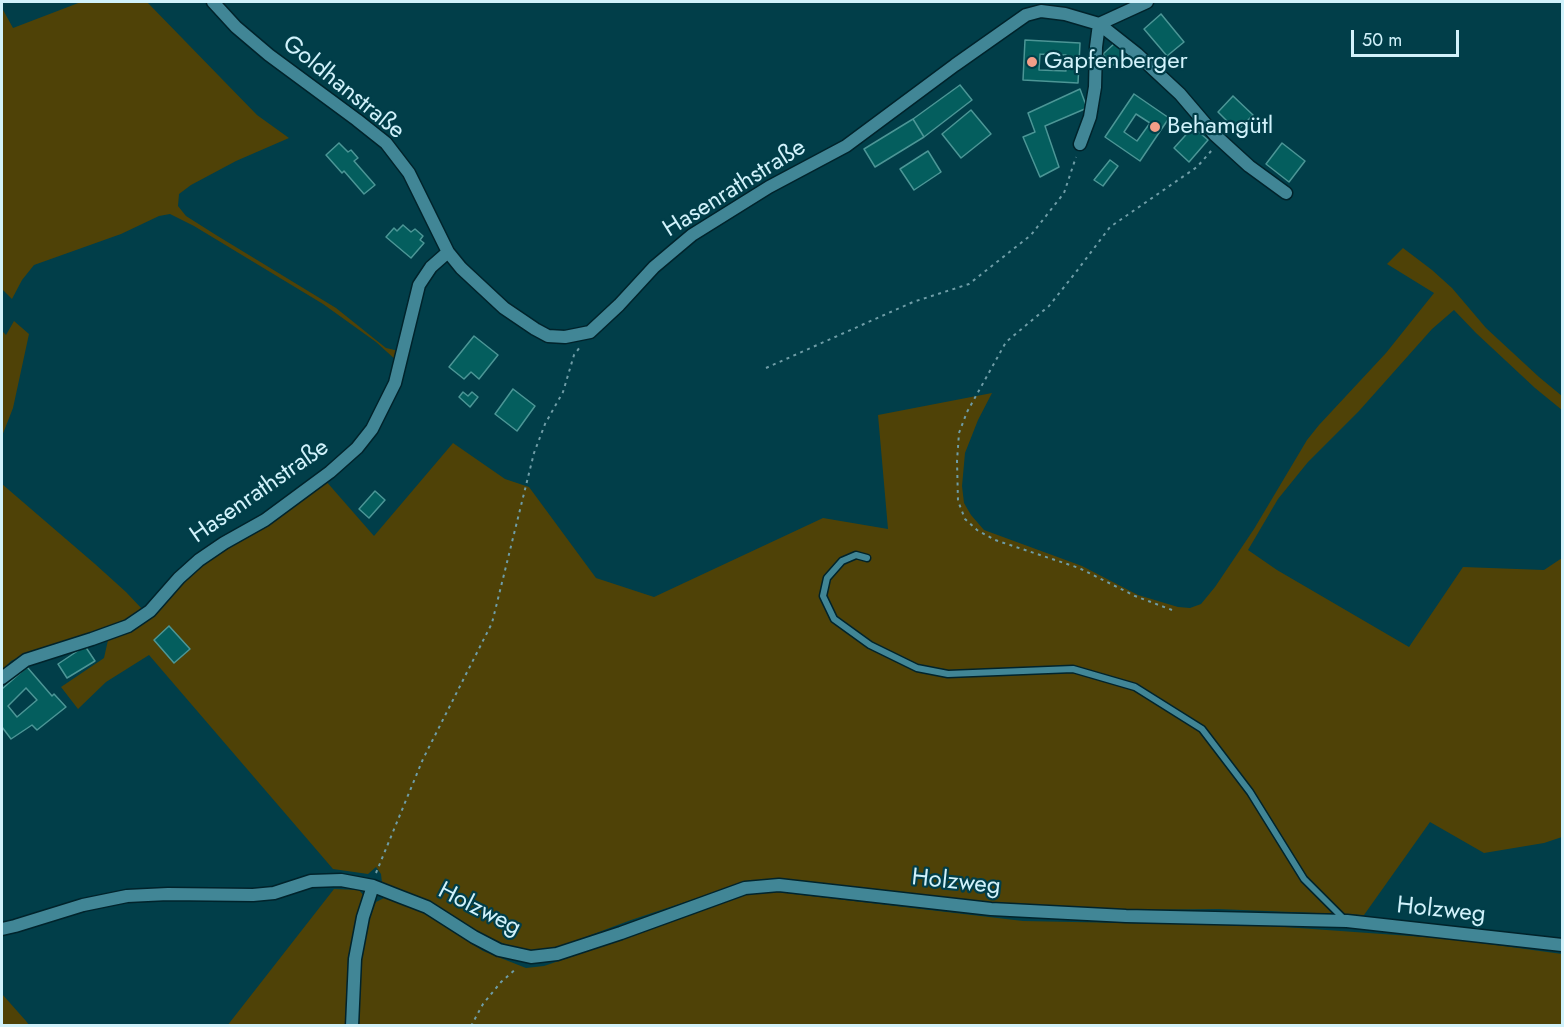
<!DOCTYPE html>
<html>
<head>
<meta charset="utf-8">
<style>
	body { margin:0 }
	#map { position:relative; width:1564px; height:1027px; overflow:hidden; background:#013e49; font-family:Jost,sans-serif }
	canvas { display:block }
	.frame { position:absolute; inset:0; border:3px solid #d1f2fb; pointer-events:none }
	.scale { position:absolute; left:1351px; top:30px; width:108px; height:27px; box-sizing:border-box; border:3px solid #d1f2fb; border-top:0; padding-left:8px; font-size:18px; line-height:21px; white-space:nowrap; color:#d1f2fb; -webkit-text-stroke:4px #013e49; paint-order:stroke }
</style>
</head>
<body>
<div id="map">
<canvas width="1564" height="1027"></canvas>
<div class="frame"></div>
<div class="scale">50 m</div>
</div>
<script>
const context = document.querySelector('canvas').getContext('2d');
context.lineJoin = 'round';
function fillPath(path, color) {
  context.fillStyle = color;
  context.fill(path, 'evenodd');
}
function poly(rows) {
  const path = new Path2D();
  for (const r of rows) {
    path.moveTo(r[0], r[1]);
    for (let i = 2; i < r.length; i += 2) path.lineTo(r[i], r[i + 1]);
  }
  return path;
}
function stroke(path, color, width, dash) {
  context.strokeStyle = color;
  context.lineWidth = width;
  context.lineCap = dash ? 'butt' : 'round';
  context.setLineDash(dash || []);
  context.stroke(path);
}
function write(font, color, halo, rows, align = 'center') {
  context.font = font + ' Jost,sans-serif';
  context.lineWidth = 4.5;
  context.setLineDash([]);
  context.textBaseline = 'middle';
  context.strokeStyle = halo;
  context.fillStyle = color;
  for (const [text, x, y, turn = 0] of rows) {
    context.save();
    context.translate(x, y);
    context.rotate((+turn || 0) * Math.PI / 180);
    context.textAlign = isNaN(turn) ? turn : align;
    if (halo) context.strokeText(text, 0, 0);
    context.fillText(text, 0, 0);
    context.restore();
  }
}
const green = poly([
	[81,2,147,2,257,115,289,138,236,161,191,185,179,194,178,206,186,216,216,235,336,308,386,348,399,351,397,361,376,342,323,304,194,226,170,214,159,216,121,234,34,265,22,280,12,299,2,289,2,8,13,28],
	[1403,248,1432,270,1452,288,1486,328,1539,377,1562,396,1562,410,1535,388,1476,333,1454,310,1432,329,1359,411,1308,462,1278,499,1248,550,1277,570,1409,647,1463,567,1544,570,1562,558,1562,837,1544,843,1484,853,1430,822,1364,915,1218,909,1127,910,990,903,776,881,752,880,736,885,631,920,564,945,532,952,511,947,462,925,382,883,381,874,376,867,368,874,333,869,149,655,106,682,78,709,61,687,104,658,108,640,100,633,23,655,11,661,2,670,2,484,95,564,126,592,143,610,177,571,208,547,254,519,263,525,325,480,374,536,453,443,505,479,529,487,596,578,654,597,823,518,888,529,878,415,992,393,978,420,965,453,962,486,964,503,971,515,984,530,1082,566,1138,595,1178,607,1190,608,1201,604,1215,587,1254,529,1307,440,1319,425,1386,353,1434,293,1387,264],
	[14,321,29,334,13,408,2,436,2,331,6,335],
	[334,889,359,890,364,896,348,957,345,1025,227,1026],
	[748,892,777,892,1023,921,1271,926,1452,939,1562,954,1562,1025,357,1026,361,952,368,924,376,902,386,897,422,912,483,951,526,968,544,966,609,944],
	[2,994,26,1021,29,1025,2,1025]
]);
const building = poly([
	[1161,14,1184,42,1167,56,1144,29,1161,14],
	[1025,40,1080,43,1078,83,1023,80,1025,40],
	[1040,54,1066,55,1066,71,1039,70,1040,54],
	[1115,43,1125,55,1112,66,1103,54,1115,43],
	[960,85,972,100,924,137,913,119,960,85],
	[1080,89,1087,108,1045,126,1059,167,1040,177,1023,137,1035,132,1028,113,1080,89],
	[1134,94,1169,118,1140,161,1105,137,1134,94],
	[1136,114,1150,123,1137,141,1124,132,1136,114],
	[1233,96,1253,115,1237,131,1218,112,1233,96],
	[971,110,991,134,961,158,942,134,971,110],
	[913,119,924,137,875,167,864,149,913,119],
	[1193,127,1208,140,1189,162,1174,148,1193,127],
	[339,143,348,152,351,150,358,158,354,161,375,185,364,194,344,171,342,173,326,155,339,143],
	[1282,143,1305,161,1289,182,1266,164,1282,143],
	[928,151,941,172,914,190,900,169,928,151],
	[1110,160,1118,166,1103,186,1094,180,1110,160],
	[403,225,411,232,415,229,423,236,420,240,424,243,411,258,386,237,394,228,397,231,403,225],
	[474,336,498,355,479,379,471,372,464,379,449,367,474,336],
	[513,389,535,406,517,431,495,414,513,389],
	[463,392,468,396,472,392,478,397,470,407,459,397,463,392],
	[375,491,385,500,369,518,359,509,375,491],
	[169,626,190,649,174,663,154,640,169,626],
	[85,646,95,661,67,678,58,664,85,646],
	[27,667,52,696,54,694,66,707,37,730,32,725,11,739,2,727,2,689,27,667],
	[26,688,37,700,17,717,8,706,26,688]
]);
const path = poly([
	[766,368,913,302,969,284,1031,235,1064,193,1076,157],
	[1172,610,1135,596,1079,568,995,540,977,530,965,519,958,501,957,461,959,433,967,412,1006,342,1049,306,1076,272,1110,227,1197,167,1212,150],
	[376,873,423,759,492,623,534,453,545,424,563,392,574,355,580,347],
	[471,1026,483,1004,501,982,517,968]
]);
const service = poly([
	[867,558,856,555,842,561,827,578,823,596,834,619,870,645,917,668,948,674,1073,669,1135,687,1202,729,1250,792,1304,879,1344,919]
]);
const minor = poly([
	[213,2,236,27,269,55,357,120,386,143,409,173,448,252,461,268,504,308,535,329,548,336,565,337,590,332,619,305,654,267,692,235,769,187,846,146,955,65,1026,15,1041,11,1065,14,1099,24,1147,2],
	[1099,24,1137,54,1180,94,1215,135,1249,166,1286,193],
	[1080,144,1090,117,1095,87,1096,47,1099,24],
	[2,678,26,660,92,639,128,626,150,611,179,578,199,560,224,543,265,520,330,472,357,448,372,429,395,383,419,285,431,267,448,252],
	[2,929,15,926,83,905,127,896,168,894,253,895,274,893,311,881,341,880,373,886,401,897,427,907,474,937,499,950,531,957,557,954,621,933,745,888,779,885,991,909,1126,916,1347,921,1562,945],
	[352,1026,355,959,363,917,373,886]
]);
const markers = [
	[1032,62,6,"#f49e88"],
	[1155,127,6,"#f49e88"]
];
const poiNames = [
	["Gapfenberger",1044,62],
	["Behamgütl",1167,127]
];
const streetNames = [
	["Goldhanstraße",343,88,39],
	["Hasenrathstraße",735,189,-32],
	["Hasenrathstraße",260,492,-35],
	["Holzweg",956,883,6],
	["Holzweg",479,910,27],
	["Holzweg",1441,911,6]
];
fillPath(green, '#4f4207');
fillPath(building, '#045e5e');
stroke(building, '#4c9696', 1.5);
stroke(service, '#00232b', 9);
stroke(minor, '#00232b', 15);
stroke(path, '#6f9da7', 2, [3, 4.5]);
stroke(service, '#418696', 6);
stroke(minor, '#418696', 12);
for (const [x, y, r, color] of markers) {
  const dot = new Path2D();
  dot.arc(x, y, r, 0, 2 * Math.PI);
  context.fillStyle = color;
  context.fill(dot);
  stroke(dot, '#013e49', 2);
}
write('24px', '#d1f2fb', '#013e49', poiNames, 'left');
write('24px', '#d1f2fb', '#013e49', streetNames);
</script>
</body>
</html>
